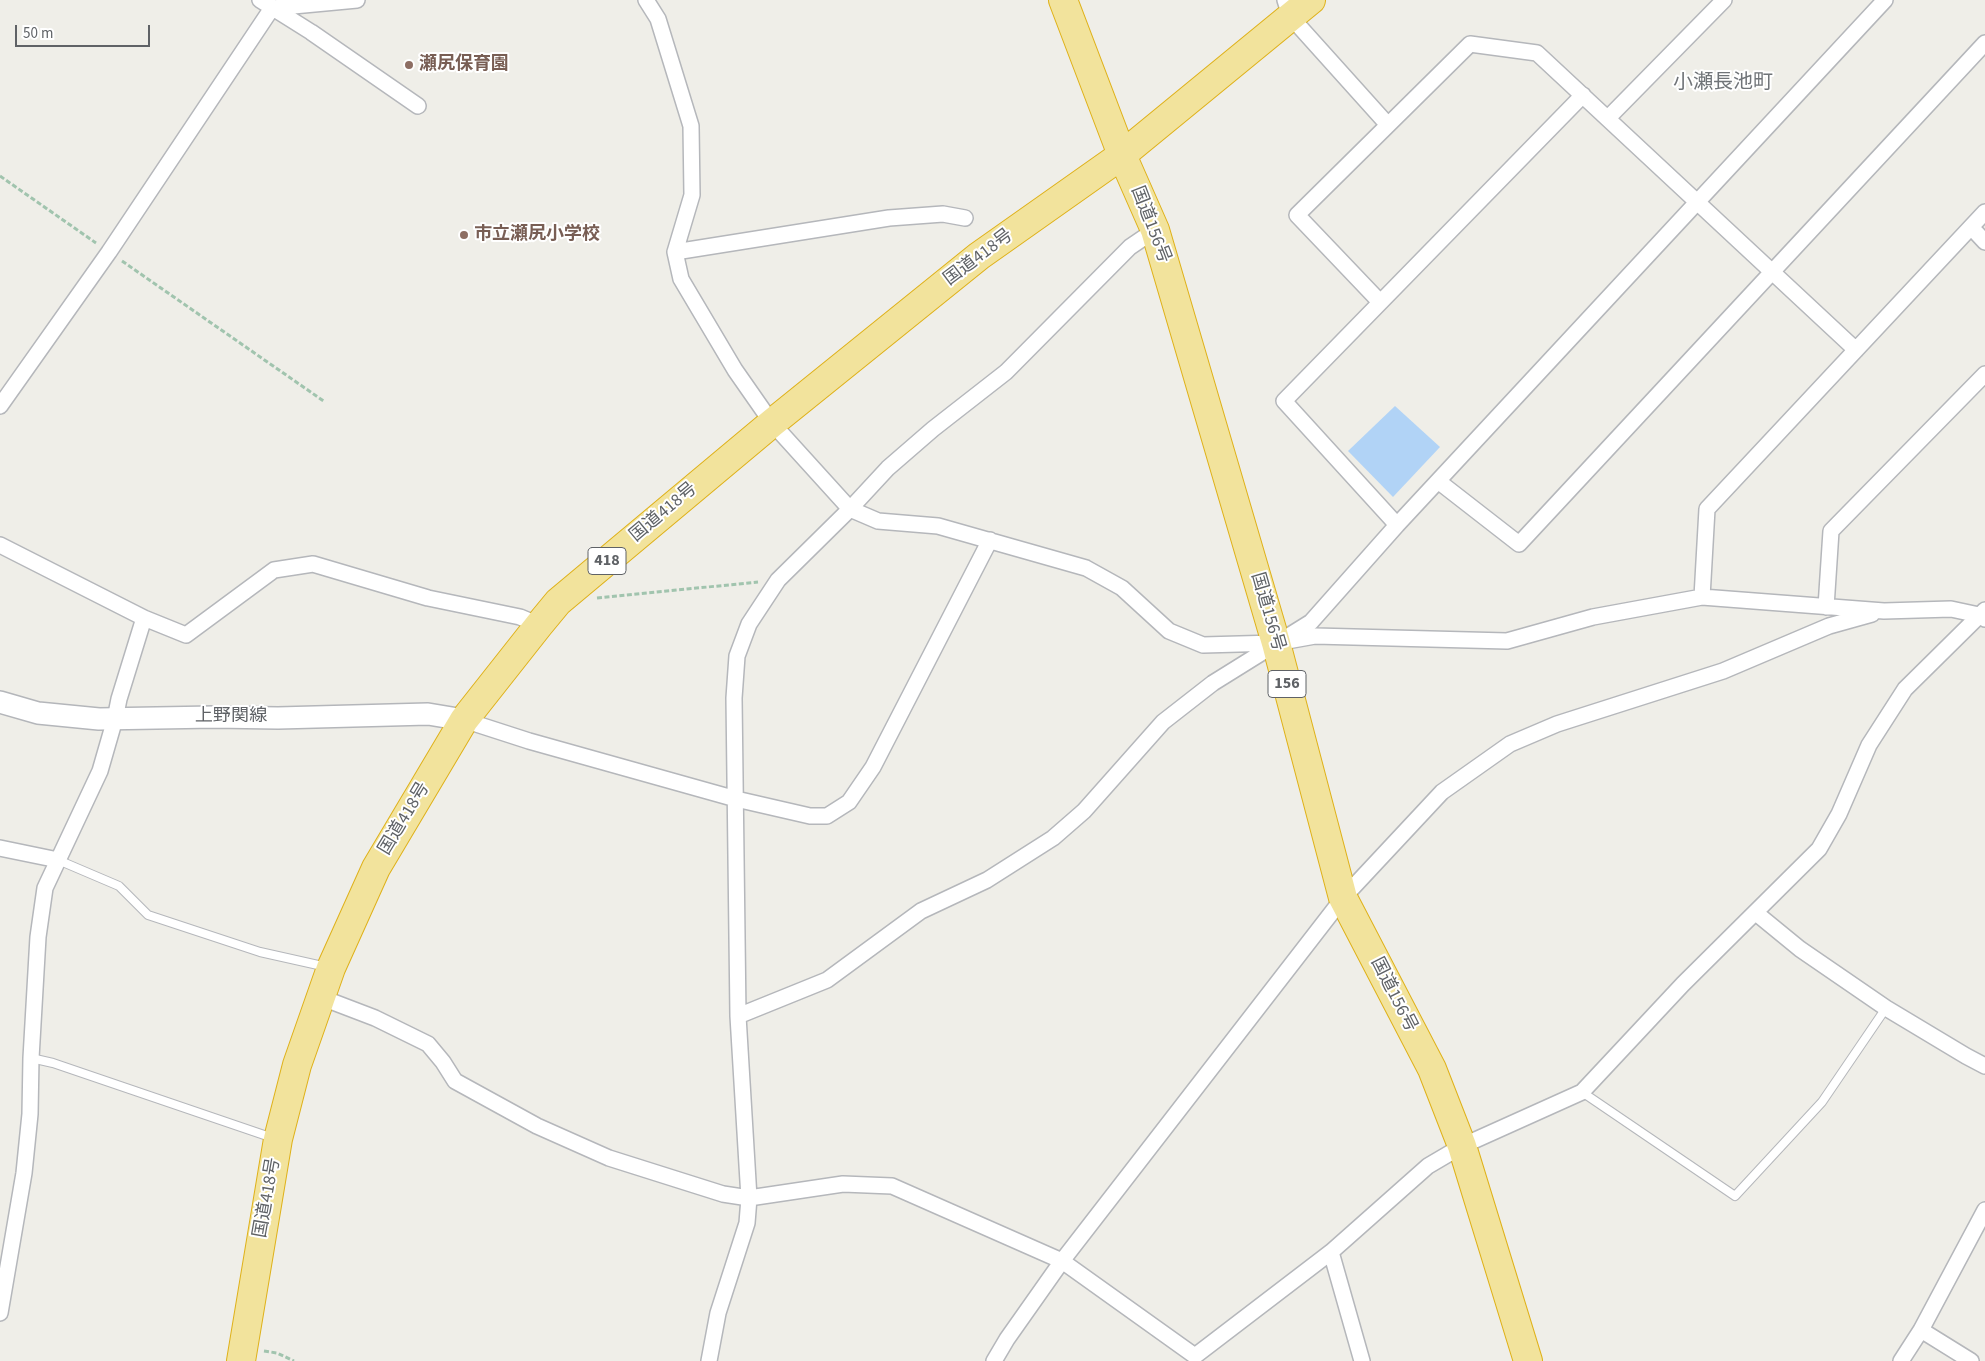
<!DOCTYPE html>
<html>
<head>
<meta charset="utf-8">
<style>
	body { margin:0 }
	#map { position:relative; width:1985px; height:1361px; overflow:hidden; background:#efeee8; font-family:"Source Sans 3",sans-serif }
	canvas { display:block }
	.scale { position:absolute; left:15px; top:25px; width:135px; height:22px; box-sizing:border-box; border:2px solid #5f6266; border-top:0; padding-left:6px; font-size:15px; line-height:18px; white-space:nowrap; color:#5f6266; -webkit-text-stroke:4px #fff; paint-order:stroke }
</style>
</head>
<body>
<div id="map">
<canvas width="1985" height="1361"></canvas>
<div class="scale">50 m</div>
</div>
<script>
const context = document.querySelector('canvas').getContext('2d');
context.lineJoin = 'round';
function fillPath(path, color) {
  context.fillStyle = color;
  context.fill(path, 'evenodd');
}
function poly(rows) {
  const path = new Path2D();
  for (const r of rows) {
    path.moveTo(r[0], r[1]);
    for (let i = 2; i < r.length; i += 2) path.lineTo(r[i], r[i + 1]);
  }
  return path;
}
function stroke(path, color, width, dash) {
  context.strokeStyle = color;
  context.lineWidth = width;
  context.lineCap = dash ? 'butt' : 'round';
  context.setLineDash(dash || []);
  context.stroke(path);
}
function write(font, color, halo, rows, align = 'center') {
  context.font = font + ' "Source Sans 3","Noto Sans JP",sans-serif';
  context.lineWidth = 4;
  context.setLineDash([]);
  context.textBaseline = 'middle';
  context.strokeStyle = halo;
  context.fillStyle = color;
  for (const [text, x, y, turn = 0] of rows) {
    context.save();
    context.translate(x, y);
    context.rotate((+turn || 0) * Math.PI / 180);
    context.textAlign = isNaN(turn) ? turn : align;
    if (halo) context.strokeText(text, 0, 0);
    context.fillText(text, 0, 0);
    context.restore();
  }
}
const water = poly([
	[1395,406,1440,447,1393,497,1348,451]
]);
const path = poly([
	[0,176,96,243],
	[122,261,325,402],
	[597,598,758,582],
	[264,1351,277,1353,294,1361]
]);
const lane = poly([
	[58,860,119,886,148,915,260,952,327,967],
	[31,1058,53,1063,273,1138],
	[1582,1092,1735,1196,1822,1102,1886,1008]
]);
const street = poly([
	[260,0,311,32,418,106],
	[646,0,658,19,691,126,692,195,675,252,681,279,735,370,772,423,850,509,878,521,938,526,1086,568,1122,588,1169,631,1203,645,1276,643,1315,636,1507,641,1593,617,1702,597,1884,611,1951,609,1979,615,1985,619],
	[1285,0,1290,16,1388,125],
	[272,8,357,0],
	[1608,118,1724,0],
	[1971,227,1985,242],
	[675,252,889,218,943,214,965,218],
	[1380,302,1297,215,1470,44,1537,53,1856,350],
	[0,406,109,252,272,8],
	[1438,481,1519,544,1985,43],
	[1397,525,1284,401,1583,95],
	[0,545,144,618,186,635,274,570,313,564,428,598,520,617,539,625],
	[1702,597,1707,509,1985,212],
	[1826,607,1831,531,1985,374],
	[464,720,529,741,736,799,810,816,827,816,849,802,873,767,990,540],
	[0,848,58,860],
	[1756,913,1800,949,1886,1008,1966,1056,1985,1066],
	[320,997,375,1018,428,1044,443,1062,455,1081,537,1126,609,1158,723,1194,749,1198,738,1016,734,698,737,656,749,624,778,580,850,509,888,468,933,429,1006,372,1130,247,1155,230],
	[738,1016,827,980,921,911,987,880,1053,838,1084,811,1163,722,1213,683,1311,622,1397,525,1885,0],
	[1331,1252,1362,1361],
	[0,1313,24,1173,30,1114,31,1058,38,937,45,888,100,771,115,719,119,699,144,618],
	[1921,1330,1971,1361],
	[709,1361,718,1313,747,1223,749,1198,843,1184,892,1186,1062,1261,1195,1356,1331,1252,1428,1166,1462,1146,1582,1092,1683,984,1819,849,1839,814,1869,745,1905,689,1985,610],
	[994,1361,1007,1339,1062,1261,1343,898,1442,792,1510,744,1557,724,1723,671,1829,626,1872,614],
	[1901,1361,1921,1330,1985,1210]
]);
const secondary = poly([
	[0,702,38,713,99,719,214,717,278,718,428,714,464,720]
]);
const highway = poly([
	[1063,0,1122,155,1155,230,1276,643,1343,898,1432,1069,1462,1146,1528,1361],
	[241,1361,278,1139,297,1065,331,968,376,868,464,720,539,625,558,602,772,423,979,256,1122,155,1311,0]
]);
const markers = [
	[409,65,5,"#8d6e63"],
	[464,235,5,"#8d6e63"]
];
const shields = [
	[607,561,38],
	[1287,684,38]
];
const shieldNames = [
	["418",607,561],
	["156",1287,684]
];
const educationNames = [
	["瀬尻保育園",419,65],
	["市立瀬尻小学校",474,235]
];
const streetNames = [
	["国道156号",1150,225,69],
	["国道418号",979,258,-37],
	["国道418号",664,513,-40],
	["国道156号",1267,612,74],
	["上野関線",231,717],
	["国道418号",405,819,-59],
	["国道156号",1393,995,63],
	["国道418号",268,1198,-80]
];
const quarterNames = [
	["小瀬長池町",1723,84]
];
fillPath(water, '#b1d3f6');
stroke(lane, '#b5b7bb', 10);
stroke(street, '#b5b7bb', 18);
stroke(secondary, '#b4b6ba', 24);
stroke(highway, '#dfb119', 30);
stroke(path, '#a1c4ae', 3, [5, 2.5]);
stroke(lane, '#fff', 8);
stroke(street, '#fff', 15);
stroke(secondary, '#fff', 21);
stroke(highway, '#f2e39c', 28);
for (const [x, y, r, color] of markers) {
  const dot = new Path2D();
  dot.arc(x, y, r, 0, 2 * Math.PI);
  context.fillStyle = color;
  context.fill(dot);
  stroke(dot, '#fff', 2);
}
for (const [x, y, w] of shields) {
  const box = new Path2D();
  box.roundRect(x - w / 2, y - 13.5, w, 27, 4);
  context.fillStyle = '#fff';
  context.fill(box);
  stroke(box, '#5f6266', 1);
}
write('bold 16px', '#5f6266', null, shieldNames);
write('bold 18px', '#785e54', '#fff', educationNames, 'left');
write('18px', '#5f6266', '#fff', streetNames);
write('20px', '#707478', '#fff', quarterNames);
</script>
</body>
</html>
